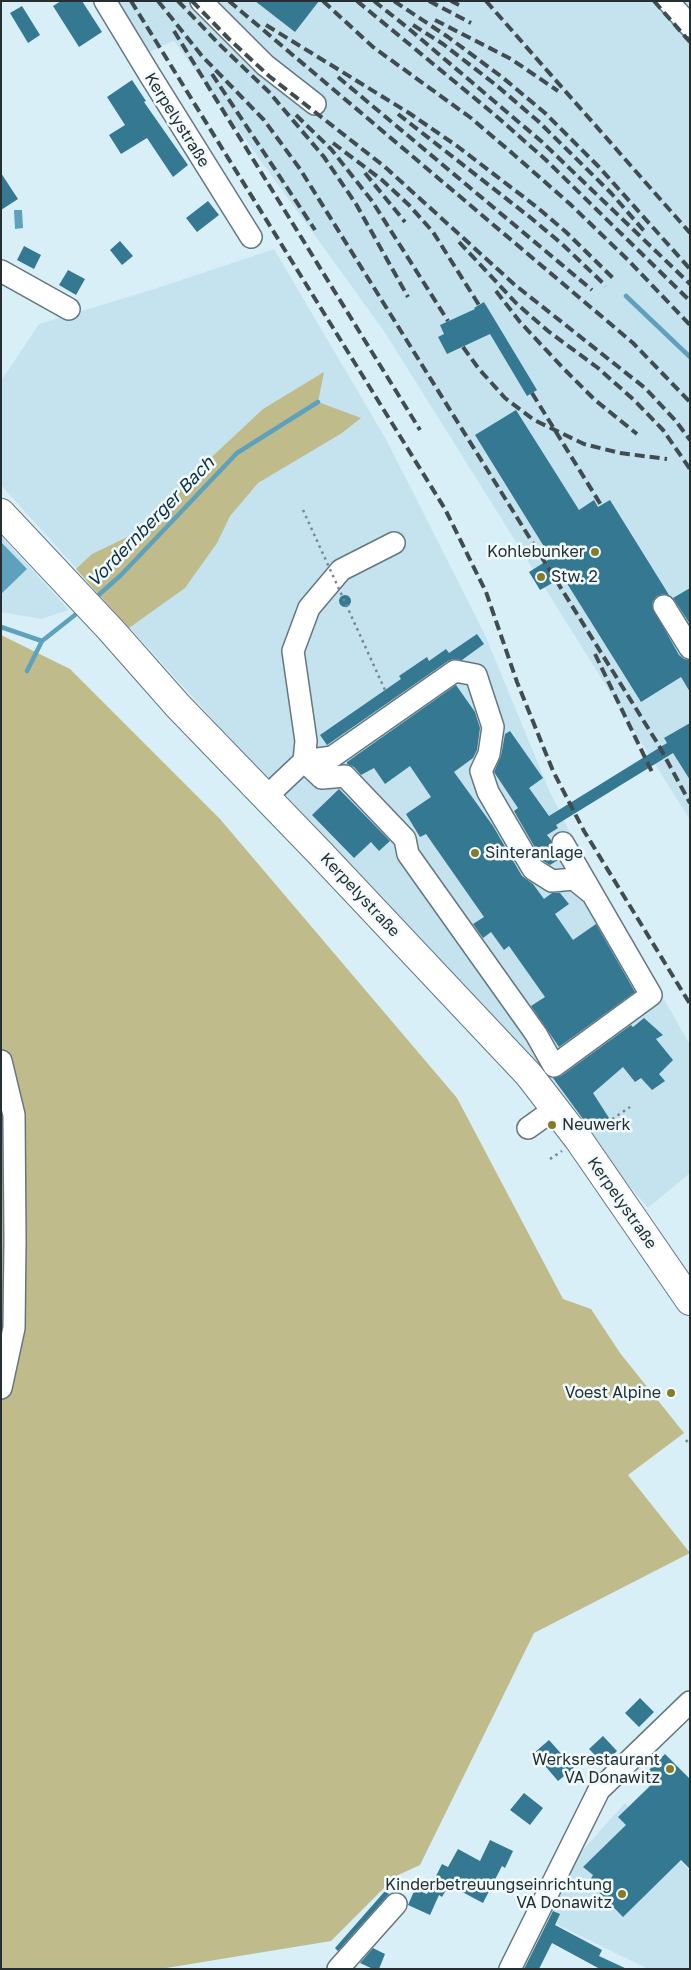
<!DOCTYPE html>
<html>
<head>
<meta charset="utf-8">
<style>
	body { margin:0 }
	#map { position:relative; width:691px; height:1970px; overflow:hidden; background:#d9eff8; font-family:"Golos Text",sans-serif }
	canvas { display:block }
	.frame { position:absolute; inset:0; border:2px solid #252e31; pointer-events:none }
</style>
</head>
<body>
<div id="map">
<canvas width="691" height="1970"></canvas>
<div class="frame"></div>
</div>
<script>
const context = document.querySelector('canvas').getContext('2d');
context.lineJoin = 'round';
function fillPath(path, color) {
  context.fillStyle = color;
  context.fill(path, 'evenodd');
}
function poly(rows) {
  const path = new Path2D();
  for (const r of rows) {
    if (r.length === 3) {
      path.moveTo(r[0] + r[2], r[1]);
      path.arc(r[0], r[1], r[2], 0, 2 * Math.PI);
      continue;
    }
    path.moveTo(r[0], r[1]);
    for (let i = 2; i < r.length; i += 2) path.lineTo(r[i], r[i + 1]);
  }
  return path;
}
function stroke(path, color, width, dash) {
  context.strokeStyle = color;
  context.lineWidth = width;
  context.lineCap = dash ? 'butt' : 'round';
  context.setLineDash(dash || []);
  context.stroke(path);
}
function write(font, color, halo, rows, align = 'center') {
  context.font = font + ' "Golos Text",sans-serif';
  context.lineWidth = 5;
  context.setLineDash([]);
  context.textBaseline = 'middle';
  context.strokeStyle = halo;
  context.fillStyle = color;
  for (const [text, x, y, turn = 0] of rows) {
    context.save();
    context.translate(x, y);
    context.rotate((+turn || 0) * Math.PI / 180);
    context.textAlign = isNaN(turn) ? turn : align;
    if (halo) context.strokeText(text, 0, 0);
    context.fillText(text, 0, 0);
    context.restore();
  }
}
const built = poly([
	[118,1,690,1,690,820,384,331,174,41,149,52],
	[274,249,387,441,485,635,549,790,573,839,690,1045,690,1173,648,1208,585,1133,554,1088,441,960,272,785,1,485,1,381,39,324,151,290],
	[1,536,69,610,41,619,1,612],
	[625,1803,690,1871,690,1969,648,1969,544,1918,564,1871]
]);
const green = poly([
	[324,372,318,402,361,418,342,433,258,483,230,516,217,543,185,588,129,628,76,569,92,554,144,529,200,468,263,409],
	[1,635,70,669,220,819,457,1098,563,1299,591,1309,620,1353,684,1433,628,1475,690,1553,534,1633,420,1865,396,1876,331,1941,160,1969,1,1969]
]);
const water = poly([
	[14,210,22,210,23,228,15,229],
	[1,542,27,569,1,594]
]);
const stream = poly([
	[626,296,690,357],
	[93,600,121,575,237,453,318,402],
	[1,627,42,641,80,611],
	[27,671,42,641]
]);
const building = poly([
	[61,1,82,1,102,32,79,47,53,6],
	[255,1,319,1,295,32],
	[22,6,40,35,28,43,10,13],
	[132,80,146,101,144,102,188,165,173,177,147,138,121,154,109,135,125,125,107,97],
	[1,173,18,199,1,210],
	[208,201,219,215,197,232,186,218],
	[120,241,133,256,122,265,110,250],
	[24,246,41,255,34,269,17,260],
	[68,270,85,279,76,295,59,285],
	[484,302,537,390,527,396,490,334,447,354,438,337,444,334,440,325,475,309,474,308],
	[516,410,579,510,594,500,598,507,610,500,669,595,663,594,657,596,653,601,652,607,679,655,684,659,690,660,690,692,681,677,641,702,563,577,540,590,529,572,551,558,475,435],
	[690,588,690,624,673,598],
	[345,601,6],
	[477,634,484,644,462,660,453,659,448,661,327,745,320,735,401,679,399,676,427,657,429,661,446,649,449,653],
	[456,685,475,712,480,728,477,750,473,758,454,772,493,826,522,876,533,884,544,899,552,893,560,893,569,904,555,914,573,940,596,924,635,992,559,1047,531,1006,545,997,509,946,504,950,491,932,483,938,473,924,484,917,426,834,420,837,406,814,431,797,410,766,385,784,374,768,361,775,354,767,347,764,347,762],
	[690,723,690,780,673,753,556,825,558,828,547,835,551,840,552,849,558,860,550,865,542,860,514,811,518,808,494,772,501,756,505,734,510,731,543,778,529,788,549,816,667,743,664,738],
	[339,789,390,841,379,851,371,842,354,858,312,815],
	[644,1018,663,1035,656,1039,673,1060,659,1074,665,1081,652,1090,641,1078,635,1082,623,1067,593,1093,609,1118,591,1130,553,1078,561,1076,631,1025,633,1027],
	[640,1698,654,1712,639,1727,625,1713],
	[603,1736,617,1751,604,1764,589,1749],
	[549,1740,574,1768,558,1781,534,1753],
	[665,1754,690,1779,690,1869,681,1860,623,1917,589,1882,593,1875,583,1867,626,1825,618,1817,651,1785,642,1777],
	[524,1793,543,1808,530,1825,510,1810],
	[490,1840,513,1851,505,1868,502,1866,483,1903,449,1885,442,1897,439,1895,430,1915,408,1905,415,1889,427,1894,442,1864,448,1867,458,1849,480,1861],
	[385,1891,389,1894,338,1951,335,1948],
	[553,1911,560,1914,555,1925,602,1950,599,1956,627,1969,600,1969,552,1943,539,1969,524,1969],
	[373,1948,385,1954,379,1969,373,1969,360,1963]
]);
const path = poly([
	[596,1130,630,1107],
	[550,1159,562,1151],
	[686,1440,690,1445]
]);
const minor = poly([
	[105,1,148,72,251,237],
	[201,1,265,65,315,104],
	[668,1,690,26],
	[1,271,69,309],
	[664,606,690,648],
	[265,798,304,761,306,741,293,651,309,608,341,570,394,543],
	[563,843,651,995,554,1066,536,1034,408,854,405,839,345,776,322,778,304,761,332,757,455,671,476,675,493,727,489,754,481,771,488,792,533,869,552,881,574,879,590,892],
	[1,1061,14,1115,15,1241,14,1328,1,1388],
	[528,1128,556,1108],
	[338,1969,396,1904],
	[510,1969,599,1790,690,1702]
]);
const major = poly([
	[1,513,110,629,178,706,319,852,529,1075,579,1140,690,1301]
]);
const rail = poly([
	[131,1,445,509,486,592,517,682,553,771,584,831,690,1004],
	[158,1,202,56,264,120,300,169,658,744,690,803],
	[178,1,219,44,269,92,324,157,356,204,408,297],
	[192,1,229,39,269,76,385,167,515,285,645,388,675,420,690,440],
	[229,1,633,343,690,402],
	[323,1,373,47,471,118,512,153,570,204,628,260,690,325],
	[357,1,495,115,546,160,690,301],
	[374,1,408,28,541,141,690,284],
	[394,1,448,37,502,77,545,113,599,167,690,269],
	[429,1,471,23],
	[451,1,459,5],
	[486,1,690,233],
	[654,1,690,42],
	[435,20,511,59,558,91],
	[266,25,409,113,457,146,538,208,566,232,614,279],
	[413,25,443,44,496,85,538,121,611,193,645,232],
	[174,31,420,430],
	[212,74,315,230],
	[338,77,592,290],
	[398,114,531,218,562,244,606,286],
	[296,115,331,149,372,201,448,321],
	[333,143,382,180,409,205,433,232,479,305],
	[365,173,405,222],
	[459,242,517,304,548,331,598,368,634,400,663,430,690,469],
	[496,291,520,322,562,367,595,400,637,434],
	[463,347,479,369,505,398,534,420,584,444,620,453,667,459],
	[532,393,601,505],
	[595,654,653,774]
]);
const pathBridge = poly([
	[303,510,385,690]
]);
const markers = [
	[595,552,5,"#857d23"],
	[541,577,5,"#857d23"],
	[475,853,5,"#857d23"],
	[552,1125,5,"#857d23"],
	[671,1393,5,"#857d23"],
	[670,1769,5,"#857d23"],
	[622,1894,5,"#857d23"]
];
const streetNames = [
	["Kerpelystraße",177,120,58],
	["Kerpelystraße",360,895,47],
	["Kerpelystraße",622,1203,55]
];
const poiNames = [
	["Kohlebunker",585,552],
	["Stw. 2",551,577,"left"],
	["Sinteranlage",485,853,"left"],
	["Neuwerk",562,1125,"left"],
	["Voest Alpine",661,1393],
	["Werksrestaurant",660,1760],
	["VA Donawitz",660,1778],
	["Kinderbetreuungseinrichtung",612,1885],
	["VA Donawitz",612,1903]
];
const waterNames = [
	["Vordernberger Bach",151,522,-46]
];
fillPath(built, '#c5e2ef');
fillPath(green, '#bfbb8b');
fillPath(water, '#5ea1bd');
stroke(stream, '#5ea1bd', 4.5);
fillPath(building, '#347892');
stroke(minor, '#647780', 24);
stroke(major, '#647780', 30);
stroke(path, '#78878d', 2.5, [2.5, 4]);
stroke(minor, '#fff', 21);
stroke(major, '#fff', 28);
stroke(rail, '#414c50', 4, [10, 5]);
stroke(pathBridge, '#78878d', 2.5, [2.5, 4]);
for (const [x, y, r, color] of markers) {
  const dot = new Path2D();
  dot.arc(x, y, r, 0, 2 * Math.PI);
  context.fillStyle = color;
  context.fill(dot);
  stroke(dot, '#f1fafd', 2);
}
write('16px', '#252e31', '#f1fafd', streetNames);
write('16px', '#252e31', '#f1fafd', poiNames, 'right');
write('italic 18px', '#0f2f3c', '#f1fafd', waterNames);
</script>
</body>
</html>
